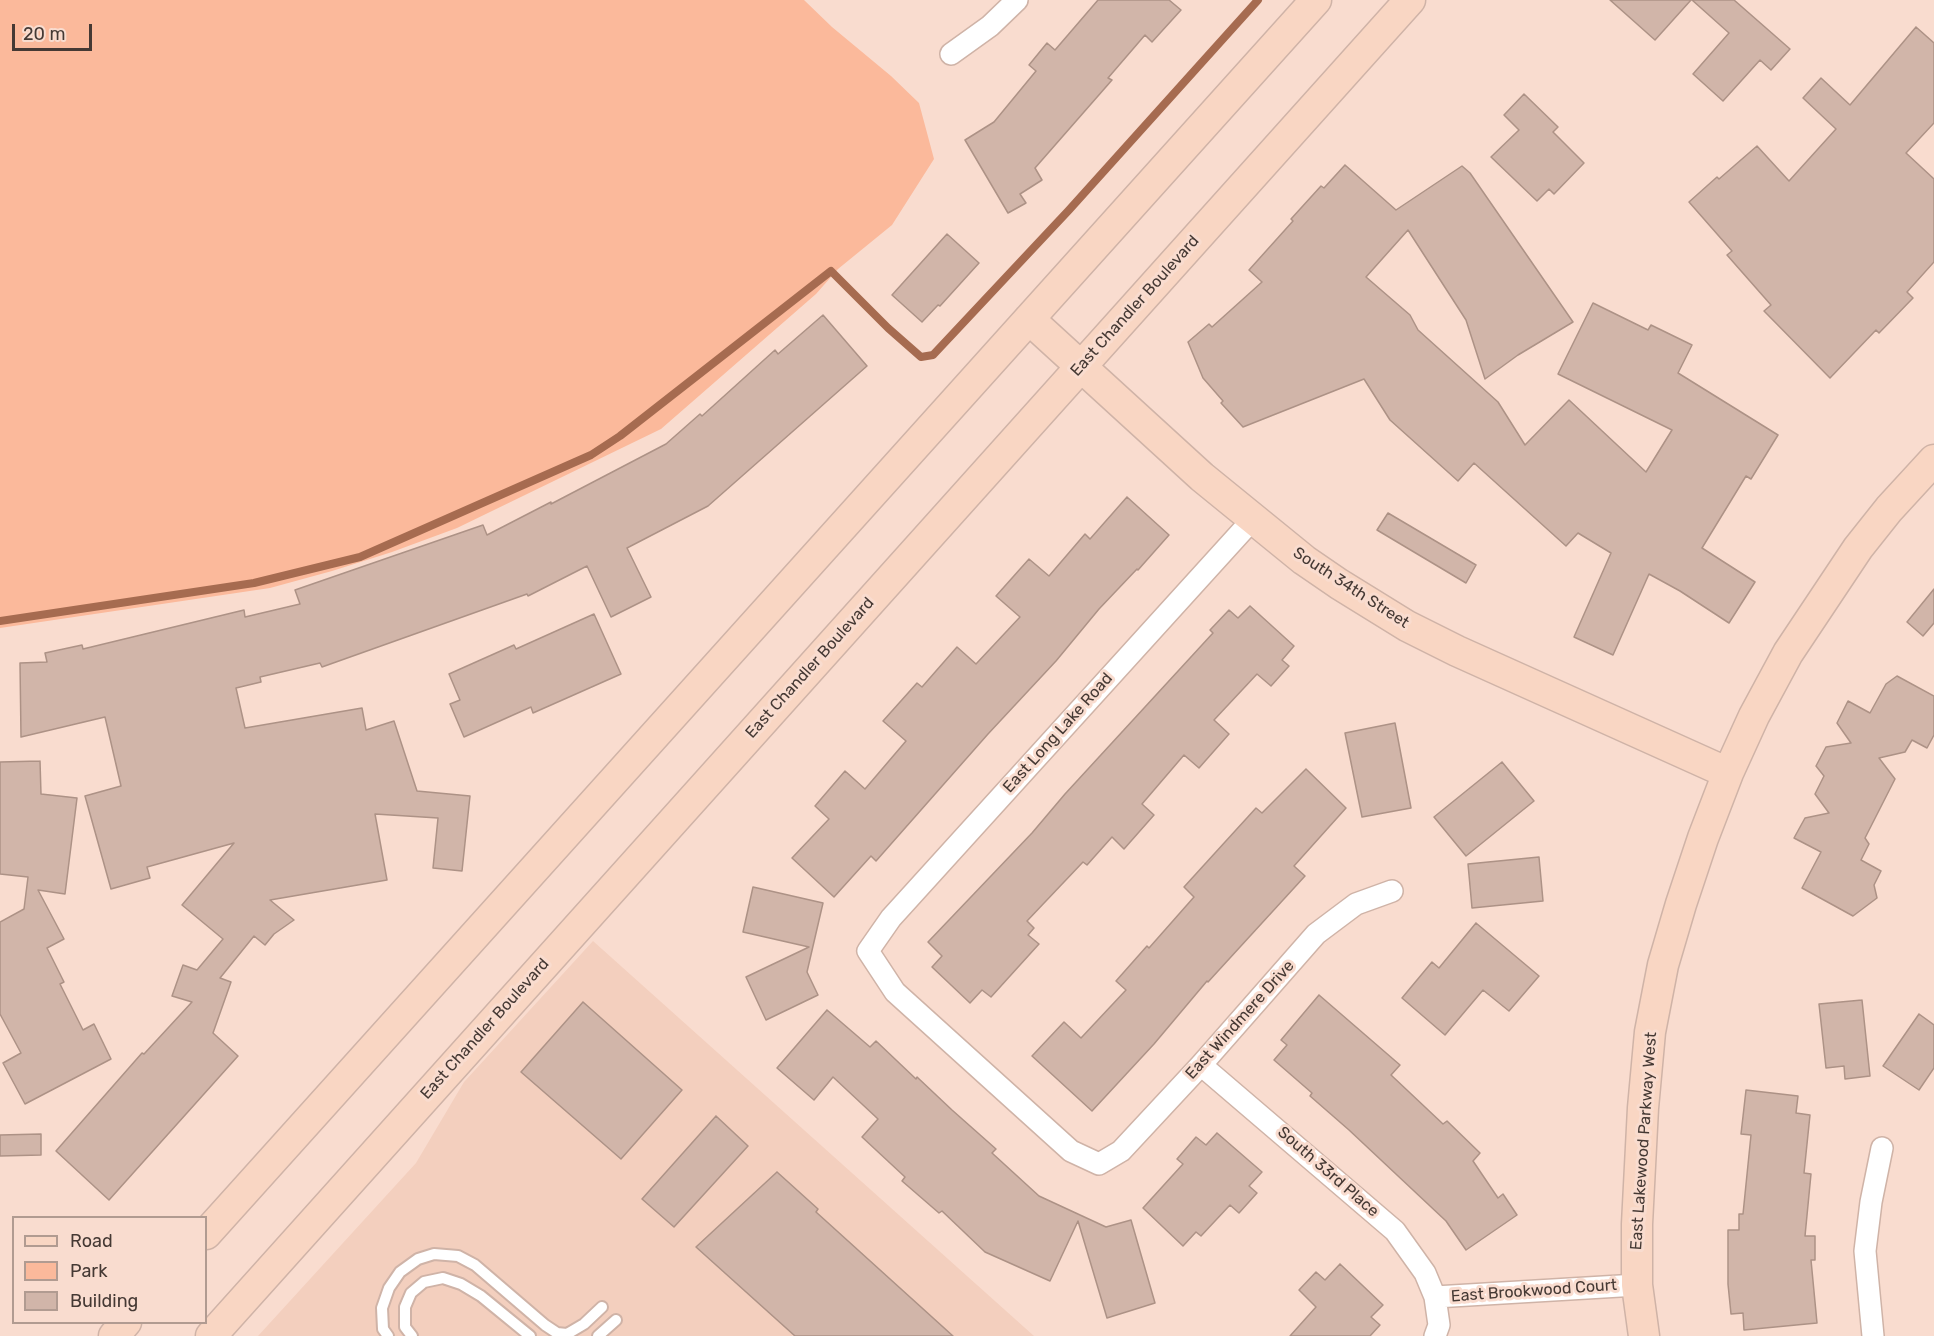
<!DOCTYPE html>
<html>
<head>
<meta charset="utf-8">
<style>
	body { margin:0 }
	#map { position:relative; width:1934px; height:1336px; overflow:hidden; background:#f9dccf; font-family:Rubik,sans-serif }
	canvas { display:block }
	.legend { position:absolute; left:12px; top:1216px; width:195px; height:108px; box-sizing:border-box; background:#f9dccf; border:2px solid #b19b91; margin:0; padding:8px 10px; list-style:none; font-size:18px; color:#453934 }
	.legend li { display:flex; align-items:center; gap:12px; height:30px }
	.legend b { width:30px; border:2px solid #b19b91 }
	.scale { position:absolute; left:12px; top:24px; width:80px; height:27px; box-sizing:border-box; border:3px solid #453934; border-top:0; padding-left:8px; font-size:18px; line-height:21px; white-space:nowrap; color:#453934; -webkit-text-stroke:4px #f9dccf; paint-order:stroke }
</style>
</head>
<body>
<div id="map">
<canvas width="1934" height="1336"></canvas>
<ul class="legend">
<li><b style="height:8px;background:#f9d6c3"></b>Road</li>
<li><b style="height:16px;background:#fbb99b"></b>Park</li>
<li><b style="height:16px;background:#d1b5a9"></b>Building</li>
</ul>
<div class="scale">20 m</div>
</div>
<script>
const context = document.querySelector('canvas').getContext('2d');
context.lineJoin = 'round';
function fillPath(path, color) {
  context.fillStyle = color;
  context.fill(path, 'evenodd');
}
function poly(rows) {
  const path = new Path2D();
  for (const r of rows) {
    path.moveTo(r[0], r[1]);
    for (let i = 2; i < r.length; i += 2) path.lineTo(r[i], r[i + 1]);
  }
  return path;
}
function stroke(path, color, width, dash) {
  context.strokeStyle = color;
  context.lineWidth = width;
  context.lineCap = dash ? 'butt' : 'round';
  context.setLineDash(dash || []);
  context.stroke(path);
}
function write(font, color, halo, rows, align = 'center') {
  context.font = font + ' Rubik,sans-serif';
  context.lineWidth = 6;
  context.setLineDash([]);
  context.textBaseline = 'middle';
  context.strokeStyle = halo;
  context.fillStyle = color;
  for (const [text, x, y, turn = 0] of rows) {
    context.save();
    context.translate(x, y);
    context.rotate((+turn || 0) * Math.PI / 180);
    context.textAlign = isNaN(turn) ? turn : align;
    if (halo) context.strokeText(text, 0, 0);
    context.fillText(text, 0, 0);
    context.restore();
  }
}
const built = poly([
	[593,941,1034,1336,258,1336,416,1163,464,1082]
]);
const green = poly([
	[0,0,804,0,832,27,891,76,919,103,934,159,892,225,838,269,816,294,661,429,457,528,392,552,332,571,270,588,0,628]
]);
const stream = poly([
	[0,621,254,583,360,557,591,455,620,436,831,271,888,328,921,357,933,355,1069,210,1258,0]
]);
const building = poly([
	[1098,0,1169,0,1181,10,1152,42,1145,35,1108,78,1112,80,1035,168,1042,180,1020,194,1026,203,1008,213,965,140,994,122,1036,71,1029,65,1047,43,1055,50,1098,0],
	[1610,0,1691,0,1655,40,1610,0],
	[1692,0,1734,0,1790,49,1771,70,1760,60,1723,101,1693,74,1729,33,1692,0],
	[1916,27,1934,43,1934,123,1906,153,1934,179,1934,262,1907,292,1913,298,1879,333,1876,330,1830,378,1764,311,1771,305,1727,255,1732,251,1689,202,1717,177,1719,179,1757,146,1789,181,1836,129,1803,98,1821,78,1850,105,1916,27],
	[1524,94,1558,127,1553,132,1584,163,1554,194,1549,189,1537,201,1491,157,1519,130,1504,115,1524,94],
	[1345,165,1396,210,1462,166,1470,173,1573,322,1518,355,1485,379,1466,320,1408,230,1366,277,1410,315,1418,330,1498,402,1525,445,1569,400,1646,472,1672,430,1558,374,1593,303,1648,330,1651,325,1692,345,1678,373,1778,435,1751,479,1746,476,1702,548,1755,582,1729,623,1680,591,1649,574,1613,655,1574,637,1611,553,1578,533,1566,546,1474,463,1458,481,1390,420,1364,379,1243,427,1221,403,1223,401,1203,378,1188,342,1209,324,1212,327,1262,282,1249,270,1293,221,1291,219,1321,186,1324,188,1345,165],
	[947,234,979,263,940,306,938,305,922,322,892,295,947,234],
	[823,315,867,366,708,506,627,548,651,597,611,617,587,566,528,596,527,594,322,667,320,663,260,677,261,682,236,688,245,728,362,708,366,730,394,721,417,791,470,796,462,871,433,868,438,818,375,814,387,880,270,900,294,920,274,934,265,945,254,936,220,978,231,982,213,1033,238,1056,109,1200,56,1151,142,1053,144,1054,192,1002,172,996,183,965,197,970,223,939,182,905,234,843,147,867,150,878,111,889,85,796,121,786,105,717,21,737,20,663,47,662,45,653,82,645,83,649,244,610,245,617,300,604,295,590,483,525,487,535,551,502,551,504,666,444,700,414,702,416,775,350,778,354,823,315],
	[1127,497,1169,535,1138,570,1137,569,1099,609,1056,661,988,734,876,861,871,856,834,897,792,858,829,819,815,806,845,771,865,789,906,741,883,721,917,683,922,687,957,647,976,664,1020,617,996,596,1029,559,1049,576,1085,534,1090,539,1127,497],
	[1388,513,1476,565,1466,583,1377,530,1388,513],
	[1934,589,1934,623,1923,636,1907,622,1934,589],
	[1250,606,1294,646,1282,660,1289,666,1271,686,1257,674,1214,720,1229,734,1199,768,1184,755,1142,804,1154,815,1124,849,1112,837,1087,865,1083,862,1027,921,1034,928,1028,935,1039,944,991,997,982,990,970,1003,932,967,942,956,928,942,1032,833,1065,794,1213,633,1210,630,1229,610,1238,618,1250,606],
	[594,614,621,674,533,713,531,707,464,737,450,704,460,700,449,674,514,645,516,649,594,614],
	[1897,676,1934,696,1934,735,1927,748,1912,740,1905,752,1879,758,1895,779,1865,838,1869,844,1861,860,1881,871,1874,885,1877,898,1853,916,1802,888,1821,852,1794,838,1805,818,1829,813,1815,794,1824,776,1816,766,1826,747,1851,743,1837,723,1848,701,1870,713,1886,684,1897,676],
	[1395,723,1411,808,1362,817,1345,733,1395,723],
	[40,761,41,794,77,798,65,894,38,890,64,939,47,948,64,982,60,984,83,1030,94,1024,111,1059,25,1104,3,1063,21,1053,0,1014,0,922,24,909,28,877,0,874,0,762,40,761],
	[1502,762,1534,801,1466,856,1434,817,1502,762],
	[1306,769,1346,808,1294,866,1305,876,1208,982,1207,981,1154,1044,1092,1111,1032,1056,1064,1022,1081,1038,1126,990,1116,981,1147,946,1149,948,1194,897,1184,887,1256,808,1262,813,1306,769],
	[1539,857,1543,901,1472,908,1468,864,1539,857],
	[753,887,823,903,807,972,818,995,766,1020,746,977,809,947,743,932,753,887],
	[1476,923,1539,976,1509,1011,1483,990,1445,1035,1402,998,1432,962,1439,968,1476,923],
	[1319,995,1400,1065,1391,1075,1443,1124,1447,1121,1480,1153,1473,1161,1498,1198,1503,1194,1517,1215,1466,1250,1446,1221,1349,1130,1310,1096,1312,1093,1274,1060,1287,1045,1281,1040,1319,995],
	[1862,1000,1870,1076,1845,1079,1844,1066,1826,1068,1819,1004,1862,1000],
	[583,1002,682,1090,621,1159,521,1072,583,1002],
	[827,1010,870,1047,876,1041,916,1079,917,1077,952,1110,996,1149,992,1153,1039,1196,1106,1227,1131,1220,1155,1303,1107,1318,1078,1221,1050,1281,985,1252,942,1211,939,1213,902,1181,905,1177,862,1137,878,1119,833,1077,814,1100,777,1068,827,1010],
	[1919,1014,1934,1025,1934,1068,1919,1090,1883,1066,1919,1014],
	[1746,1090,1798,1096,1796,1113,1810,1115,1804,1173,1811,1174,1805,1236,1815,1236,1815,1260,1811,1260,1817,1323,1744,1330,1743,1313,1731,1314,1728,1284,1728,1230,1739,1230,1739,1214,1743,1214,1751,1135,1741,1134,1746,1090],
	[716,1116,748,1146,674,1227,642,1199,716,1116],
	[1217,1133,1262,1172,1249,1186,1257,1193,1239,1213,1230,1205,1201,1236,1196,1232,1183,1246,1143,1208,1183,1164,1177,1159,1196,1137,1206,1145,1217,1133],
	[41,1134,41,1155,0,1156,0,1135,41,1134],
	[777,1172,818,1209,816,1212,953,1336,795,1336,696,1247,777,1172],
	[1340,1264,1383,1305,1371,1317,1380,1325,1370,1336,1290,1336,1316,1307,1299,1290,1316,1272,1325,1280,1340,1264]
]);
const lane = poly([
	[388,1336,383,1329,382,1308,389,1288,400,1272,418,1259,434,1254,458,1256,475,1265,545,1325,557,1333,567,1334,584,1324,602,1307],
	[412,1336,405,1327,405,1307,411,1293,424,1282,443,1278,461,1284,481,1296,530,1336],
	[598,1336,616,1320]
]);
const street = poly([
	[951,54,990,26,1017,0],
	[1253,519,891,918,868,951,895,992,1071,1151,1099,1164,1121,1151,1201,1065,1316,934,1356,904,1392,891],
	[1201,1065,1395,1231,1425,1273,1435,1297,1439,1325,1435,1336],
	[1435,1297,1637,1285],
	[1873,1336,1865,1251,1871,1202,1882,1148]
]);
const secondary = poly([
	[1029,319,1202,477,1304,560,1339,584,1407,626,1457,651,1728,773],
	[206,1234,1316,0],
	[114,1336,126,1322],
	[211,1336,1410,0],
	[1644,1336,1637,1285,1637,1224,1643,1108,1650,1032,1663,965,1681,904,1703,838,1728,773,1754,716,1788,653,1858,548,1889,509,1934,460]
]);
const streetNames = [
	["East Chandler Boulevard",1135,306,-48],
	["South 34th Street",1351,588,33],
	["East Chandler Boulevard",810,668,-48],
	["East Long Lake Road",1058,733,-48],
	["East Windmere Drive",1240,1020,-48],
	["East Chandler Boulevard",485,1029,-48],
	["East Lakewood Parkway West",1644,1141,-86],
	["South 33rd Place",1328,1172,41],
	["East Brookwood Court",1534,1291,-4]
];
fillPath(built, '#f3cfbe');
fillPath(green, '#fbb99b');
stroke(stream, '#a66b50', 8);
fillPath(building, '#d1b5a9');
stroke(building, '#ad9286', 1.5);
stroke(lane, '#cfb3a7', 14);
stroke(street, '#cfb3a7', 24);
stroke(secondary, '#cfb3a7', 33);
stroke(lane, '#fff', 10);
stroke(street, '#fff', 21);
stroke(secondary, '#f9d6c3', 30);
write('16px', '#453934', '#f9dccf', streetNames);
</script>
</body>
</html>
